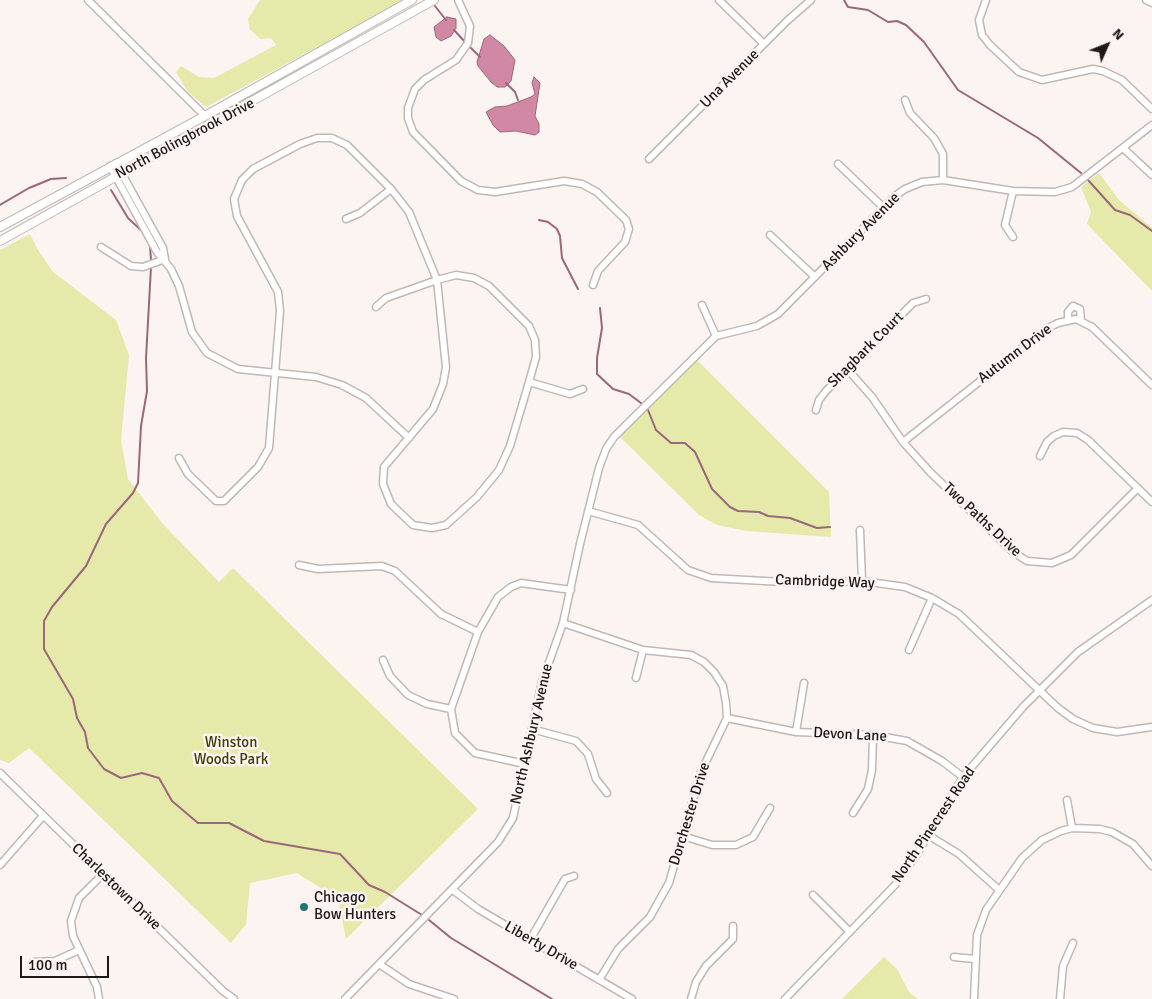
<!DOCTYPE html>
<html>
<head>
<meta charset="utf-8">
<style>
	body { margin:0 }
	#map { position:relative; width:1152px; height:999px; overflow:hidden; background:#fbf4f0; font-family:Signika,sans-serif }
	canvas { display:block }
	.north { position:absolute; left:1082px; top:20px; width:50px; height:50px; -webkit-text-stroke:4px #fbf4f0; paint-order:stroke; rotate:46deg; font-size:14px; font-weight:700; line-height:20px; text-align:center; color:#1c1918 }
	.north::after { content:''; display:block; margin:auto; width:18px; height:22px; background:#1c1918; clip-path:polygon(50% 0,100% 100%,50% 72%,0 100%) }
	.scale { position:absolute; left:20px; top:956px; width:89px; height:22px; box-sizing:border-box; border:2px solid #1c1918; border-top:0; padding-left:6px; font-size:15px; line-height:18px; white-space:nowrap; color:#1c1918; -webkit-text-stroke:4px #fbf4f0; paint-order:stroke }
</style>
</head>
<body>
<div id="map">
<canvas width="1152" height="999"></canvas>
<div class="north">N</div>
<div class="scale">100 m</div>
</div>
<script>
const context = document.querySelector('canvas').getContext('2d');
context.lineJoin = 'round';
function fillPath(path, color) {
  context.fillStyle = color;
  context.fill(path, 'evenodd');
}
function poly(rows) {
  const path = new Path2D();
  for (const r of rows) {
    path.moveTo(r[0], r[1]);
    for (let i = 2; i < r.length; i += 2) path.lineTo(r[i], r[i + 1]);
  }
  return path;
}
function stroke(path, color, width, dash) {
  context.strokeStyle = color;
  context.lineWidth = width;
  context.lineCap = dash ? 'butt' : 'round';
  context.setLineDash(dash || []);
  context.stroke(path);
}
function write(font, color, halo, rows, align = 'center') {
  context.font = font + ' Signika,sans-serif';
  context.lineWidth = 5;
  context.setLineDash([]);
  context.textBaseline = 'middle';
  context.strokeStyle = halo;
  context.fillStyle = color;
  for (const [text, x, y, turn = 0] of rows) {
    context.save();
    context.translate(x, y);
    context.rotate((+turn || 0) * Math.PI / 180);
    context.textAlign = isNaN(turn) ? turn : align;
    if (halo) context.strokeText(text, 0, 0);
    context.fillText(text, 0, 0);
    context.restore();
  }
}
const green = poly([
	[260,0,405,0,353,31,351,29,206,107,188,92,176,72,181,66,199,77,214,78,276,45,271,38,261,39,250,30,248,19],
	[1099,173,1119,200,1152,228,1152,291,1087,224,1091,212,1081,187],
	[30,234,38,250,53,272,116,320,129,355,121,440,128,479,162,523,219,582,233,568,478,809,346,939,338,899,297,873,250,883,246,924,231,943,29,748,9,763,0,760,0,250],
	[697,360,829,492,831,537,746,531,717,525,699,515,620,437],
	[884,957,897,969,909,992,918,999,842,999]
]);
const water = poly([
	[447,17,456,19,456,28,451,36,441,41,436,37,434,27,447,17],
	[490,35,504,46,515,60,511,81,505,87,497,87,491,82,478,66,477,62,484,39,490,35],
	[534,77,540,83,535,116,539,124,539,132,535,135,516,131,500,132,493,125,486,112,495,107,507,106,531,97,535,94,532,83,534,77]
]);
const stream = poly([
	[844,0,848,7,868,10,888,22,897,21,906,25,924,42,958,90,1038,138,1081,173],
	[435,6,446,20],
	[454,30,466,43],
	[471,48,480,57],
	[506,83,515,92,518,100],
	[1088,180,1115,210,1130,215,1152,231],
	[111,190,128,218,144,233,150,246,151,260],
	[0,205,29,188,51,179,66,178],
	[539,220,548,222,557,229,560,236,562,258,578,289],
	[151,267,146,358,147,391,141,426,138,483,133,493,106,524,86,566,52,607,44,621,44,649,73,699,77,718,85,732,88,748,104,769,121,778,142,773,159,778,172,801,198,823,229,823,264,841,340,854,369,885,385,892,422,915],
	[600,308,602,328,597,358,597,374,613,389,629,394,641,403],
	[648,410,656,430,671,443,685,443,695,452,712,489,730,507,738,511,759,512,768,516,790,518,817,528,830,527],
	[429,920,451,938,552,999]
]);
const minor = poly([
	[88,0,205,116],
	[458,0,470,26,468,43,456,60,424,80,415,89,408,108,408,118,413,132,461,181,478,190,495,192,564,181,582,184,597,192,626,220,629,229,625,242,598,271,593,285],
	[719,0,764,44],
	[986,0,979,20,982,35,990,45,1019,72,1042,80,1093,69,1103,71,1122,80,1152,109],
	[1146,0,1152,3],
	[905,100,910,113,934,138,943,154,943,180],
	[1123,148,1152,175],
	[649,159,788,20,811,0],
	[116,163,163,248,165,259],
	[838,164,884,208],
	[110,166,157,252,171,269,179,286,192,332,207,353,238,369,316,377,342,385,366,398,409,438],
	[1013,191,1005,225,1013,237],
	[346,219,360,213,391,189],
	[770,235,815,277],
	[101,247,131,266,143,267,165,259],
	[702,305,716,336],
	[1068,321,1068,312,1073,306,1080,309,1081,321],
	[848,370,872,397,903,442,930,472,1013,552,1027,561,1052,563,1071,555,1138,488],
	[529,382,570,394,583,389],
	[816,410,819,400,826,391,913,303,926,299],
	[903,442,1046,329,1058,323,1076,319,1092,327,1152,385],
	[1040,456,1047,442,1054,436,1063,432,1077,433,1088,440,1152,502],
	[179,458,188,474,216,501,224,501,258,467,269,448,280,311,278,292,237,216,234,199,242,180,253,169,300,144,317,138,332,138,347,145,391,189,409,212,437,280,446,367,443,384,433,409,384,467,383,484,391,504,413,525,432,528,446,525,477,497,499,470,510,446,529,382,536,357,535,340,529,326,489,286,474,278,456,275,437,280,386,298,376,307],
	[588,511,638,525,688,570,711,578,800,583,862,581,905,587,932,598,959,614,1058,708,1073,719,1093,728,1117,732,1152,727],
	[860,530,862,581],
	[299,565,318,569,382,566,395,571,441,614,478,632],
	[563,623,643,650,691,655,704,662,714,672,723,686,726,703,727,718,701,772,669,883,650,917,618,949,599,980],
	[909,650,932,598],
	[383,660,390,676,408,695,427,704,451,709],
	[636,678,643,650],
	[727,718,796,732,873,735,907,741,942,761,963,777],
	[532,729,576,741,588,754,596,779,607,793],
	[796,732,804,683],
	[525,764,475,753,455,733,451,709,478,632,498,597,511,587,521,583,571,590],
	[0,773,223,991,234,999],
	[1067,800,1072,828],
	[853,813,868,789,872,770,873,735],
	[928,835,959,854,998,889],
	[683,836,712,845,736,845,753,837,770,808],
	[0,865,43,816],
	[453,890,478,909,632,999],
	[813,895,850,932],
	[530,940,565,879,574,876],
	[954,957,975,959],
	[33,962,55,961,79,950],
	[379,964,409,984,454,999],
	[99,999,97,987,73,936,71,921,79,898,102,875],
	[345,999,498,842,513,818,542,682,563,623,580,544,599,468,606,449,614,437,716,336,757,326,778,314,895,196,905,189,922,182,943,180,1013,191,1055,192,1072,187,1152,125],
	[691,999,696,982,706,966,733,939,733,926],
	[785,999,895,885,917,854,963,777,1023,707,1078,652,1152,600],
	[974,999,977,935,986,910,1022,858,1042,840,1061,831,1072,828,1100,829,1112,832,1133,844,1152,866],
	[1060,999,1063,966,1073,943]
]);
const major = poly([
	[0,227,205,116,412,0],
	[0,241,434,0]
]);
const markers = [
	[304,907,5,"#287375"]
];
const streetNames = [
	["Una Avenue",730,79,-45],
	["North Bolingbrook Drive",185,139,-28],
	["Ashbury Avenue",861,232,-45],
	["Shagbark Court",866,350,-45],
	["Autumn Drive",1015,354,-37],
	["Two Paths Drive",982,520,43],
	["Cambridge Way",825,582,2],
	["North Ashbury Avenue",532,734,-77],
	["Devon Lane",850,735,3],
	["Dorchester Drive",690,814,-73],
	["North Pinecrest Road",934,825,-56],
	["Charlestown Drive",116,887,44],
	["Liberty Drive",541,946,30]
];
const parkNames = [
	["Winston",231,743],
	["Woods Park",231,760]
];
const poiNames = [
	["Chicago",314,898],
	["Bow Hunters",314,915]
];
fillPath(green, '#e5eaaa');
fillPath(water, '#d188a4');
stroke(water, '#9b677a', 1);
stroke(stream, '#9b677a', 2);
stroke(minor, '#bfb8b4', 9);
stroke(major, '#bfb8b4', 10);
stroke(minor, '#fff', 6);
stroke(major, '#fff', 8);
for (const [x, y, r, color] of markers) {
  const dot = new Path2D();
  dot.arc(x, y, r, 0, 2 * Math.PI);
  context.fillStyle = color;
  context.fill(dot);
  stroke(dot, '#fbf4f0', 2);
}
write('15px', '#1c1918', '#fbf4f0', streetNames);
write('15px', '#3d3e03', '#fbf4f0', parkNames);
write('15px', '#1c1918', '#fbf4f0', poiNames, 'left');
</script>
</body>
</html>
